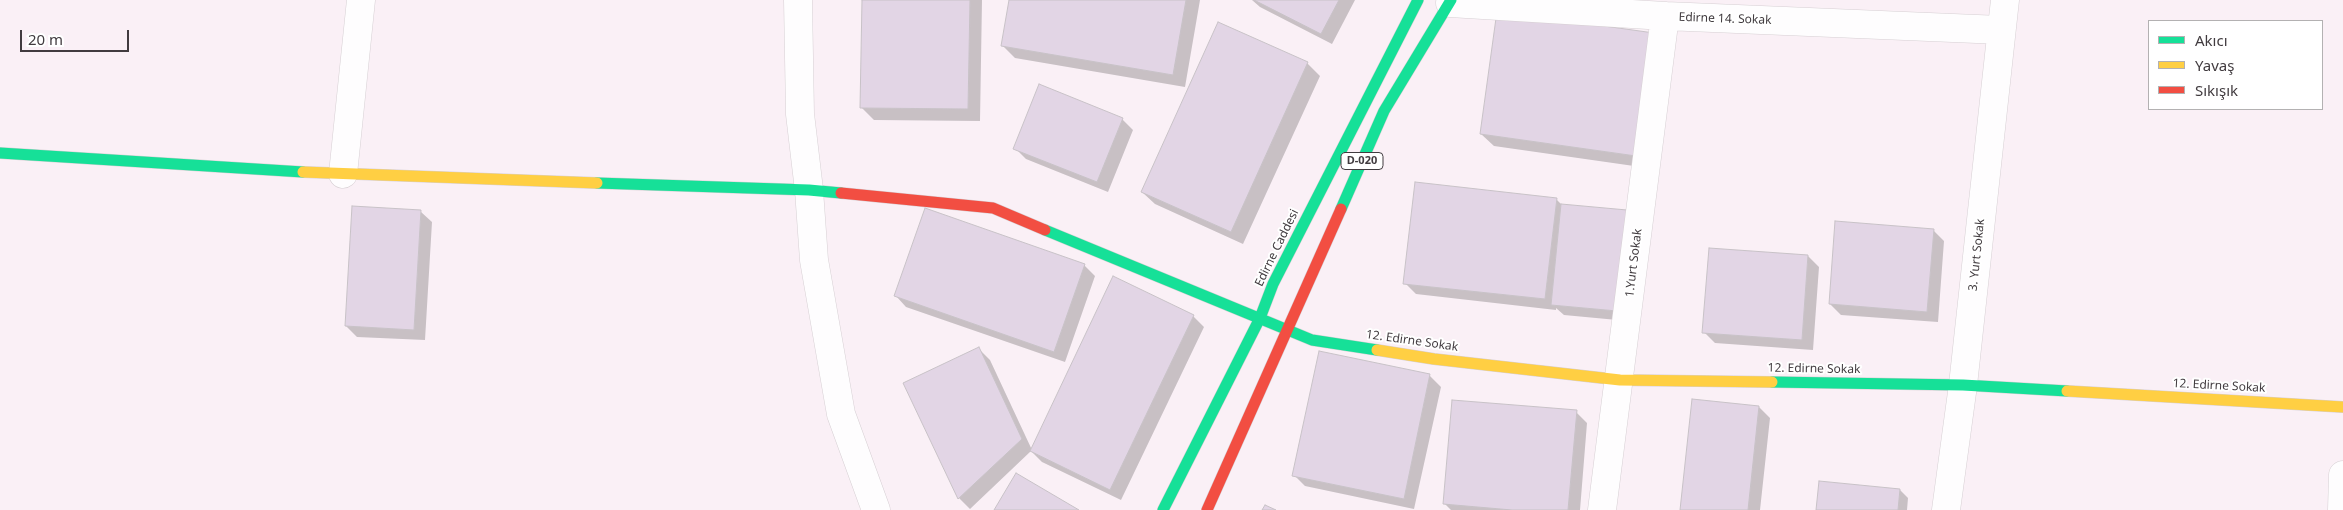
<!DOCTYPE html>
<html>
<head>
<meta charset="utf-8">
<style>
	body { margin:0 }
	#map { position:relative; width:2343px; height:510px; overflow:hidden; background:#faf0f6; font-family:"Noto Sans",sans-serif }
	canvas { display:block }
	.legend { position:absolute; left:2148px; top:20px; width:175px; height:90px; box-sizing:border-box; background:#fff; border:1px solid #b3b1b2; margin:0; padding:6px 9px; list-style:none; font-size:15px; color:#413b3f }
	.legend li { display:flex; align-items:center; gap:10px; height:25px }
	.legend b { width:25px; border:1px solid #b3b1b2 }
	.scale { position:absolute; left:20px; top:30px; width:109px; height:22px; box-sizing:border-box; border:2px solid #413b3f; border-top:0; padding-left:6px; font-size:15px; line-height:18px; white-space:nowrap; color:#413b3f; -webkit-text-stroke:4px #fff; paint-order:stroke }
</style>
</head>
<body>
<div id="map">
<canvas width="2343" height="510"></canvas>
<ul class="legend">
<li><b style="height:6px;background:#16e098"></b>Akıcı</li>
<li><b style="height:6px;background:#ffcf43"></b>Yavaş</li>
<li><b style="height:6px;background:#f24e42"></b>Sıkışık</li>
</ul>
<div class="scale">20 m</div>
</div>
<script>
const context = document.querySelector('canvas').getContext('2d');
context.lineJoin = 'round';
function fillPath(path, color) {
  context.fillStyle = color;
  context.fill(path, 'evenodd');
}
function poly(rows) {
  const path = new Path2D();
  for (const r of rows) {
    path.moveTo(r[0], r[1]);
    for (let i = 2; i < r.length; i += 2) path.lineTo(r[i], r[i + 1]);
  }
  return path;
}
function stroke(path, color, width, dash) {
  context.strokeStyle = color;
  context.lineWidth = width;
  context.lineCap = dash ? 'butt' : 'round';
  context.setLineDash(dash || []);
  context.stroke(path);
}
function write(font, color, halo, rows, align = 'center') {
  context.font = font + ' "Noto Sans",sans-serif';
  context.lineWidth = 4;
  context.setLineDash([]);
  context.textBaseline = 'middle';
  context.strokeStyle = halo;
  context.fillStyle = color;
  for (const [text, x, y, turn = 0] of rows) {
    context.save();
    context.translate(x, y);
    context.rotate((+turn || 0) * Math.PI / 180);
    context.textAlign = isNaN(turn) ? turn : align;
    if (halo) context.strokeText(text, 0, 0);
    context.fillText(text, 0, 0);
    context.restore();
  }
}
const shadow = poly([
	[863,0,982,0,980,121,874,120,861,107],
	[1011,0,1200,0,1185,87,1015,58,1003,46],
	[1252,0,1355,0,1332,44,1260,7],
	[1498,12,1648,168,1494,146,1481,134],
	[1307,63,1320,76,1243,244,1155,204,1142,192],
	[1122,119,1133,130,1108,192,1026,159,1015,148],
	[1556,199,1562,205,1628,321,1564,315,1556,308,1556,310,1416,294,1405,283],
	[421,212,432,222,425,340,357,337,346,326],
	[1933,230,1944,241,1938,322,1841,315,1830,304],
	[1808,256,1819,267,1813,350,1715,343,1704,332],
	[1084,265,1095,276,1065,362,906,307,896,296],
	[1193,316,1204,327,1121,500,1042,462,1031,451,970,509,959,498,905,384,979,349,990,360,1032,450],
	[1320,353,1430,376,1441,387,1414,509,1305,486,1294,475],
	[1759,407,1770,418,1760,510,1681,510],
	[1576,412,1587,423,1580,510,1451,510,1445,504],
	[1900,490,1908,498,1907,510,1818,510]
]);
const building = poly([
	[862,0,970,0,968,109,860,108,862,0],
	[1009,0,1186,0,1173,75,1001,46,1009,0],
	[1254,0,1339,0,1321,34,1254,0],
	[1497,11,1654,33,1636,156,1480,134,1497,11],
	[1218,22,1308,62,1231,232,1141,192,1218,22],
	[1039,84,1123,118,1097,182,1013,149,1039,84],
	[1415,182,1557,198,1545,299,1403,284,1415,182],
	[1561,204,1627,210,1617,311,1551,305,1561,204],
	[352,206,421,210,414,330,345,326,352,206],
	[925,208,1085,264,1054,352,894,296,925,208],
	[1835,221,1934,229,1927,312,1829,304,1835,221],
	[1709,248,1808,255,1802,340,1702,333,1709,248],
	[1113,276,1194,315,1110,490,1030,451,1113,276],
	[979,347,1022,439,958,499,903,383,979,347],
	[1319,351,1430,374,1404,499,1292,476,1319,351],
	[1692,399,1759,406,1748,510,1680,510,1692,399],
	[1452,400,1577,410,1568,510,1512,510,1443,504,1452,400],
	[1016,473,1079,510,994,510,1016,473],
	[1819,481,1900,489,1898,510,1816,510,1819,481],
	[1265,505,1276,510,1262,510,1265,505]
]);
const street = poly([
	[798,0,800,114,809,190,814,260,841,414,876,510],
	[1450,3,1665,16,2001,30],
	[343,174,361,0],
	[1602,510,1665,16],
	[1946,510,1963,385,2005,0],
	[2342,510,2343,475]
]);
const fast = poly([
	[0,153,303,172],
	[597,183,809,190,841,193],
	[1341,209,1384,111,1451,0],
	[1045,230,1312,340,1377,350],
	[1772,382,1963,385,2067,391],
	[1163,510,1260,318,1273,284,1418,0]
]);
const slow = poly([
	[303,172,597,183],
	[1377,350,1434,359,1620,380,1772,382],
	[2067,391,2343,407]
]);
const jam = poly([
	[841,193,993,208,1045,230],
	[1207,510,1341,209]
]);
const shields = [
	[1362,161,42]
];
const shieldNames = [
	["D-020",1362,161]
];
const streetNames = [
	["Edirne 14. Sokak",1725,19,2],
	["Edirne Caddesi",1277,248,-64],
	["3. Yurt Sokak",1977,255,-84],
	["1.Yurt Sokak",1634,263,-83],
	["12. Edirne Sokak",1412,341,8],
	["12. Edirne Sokak",1814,369,1],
	["12. Edirne Sokak",2219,386,3]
];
fillPath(shadow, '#0003');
fillPath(building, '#e2d5e5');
stroke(building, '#c8c2c7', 1);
stroke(street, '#d6cfd3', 29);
stroke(fast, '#d6cfd3', 12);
stroke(slow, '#d6cfd3', 12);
stroke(jam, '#d6cfd3', 12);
stroke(street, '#fefdfe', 28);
stroke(fast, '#16e098', 11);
stroke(slow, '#ffcf43', 11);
stroke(jam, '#f24e42', 11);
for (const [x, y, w] of shields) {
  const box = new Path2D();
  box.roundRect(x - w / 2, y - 8.5, w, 17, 4);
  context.fillStyle = '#fff';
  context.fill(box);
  stroke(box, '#413b3f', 1);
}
write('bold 11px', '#413b3f', null, shieldNames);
write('12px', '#413b3f', '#fff', streetNames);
</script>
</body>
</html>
